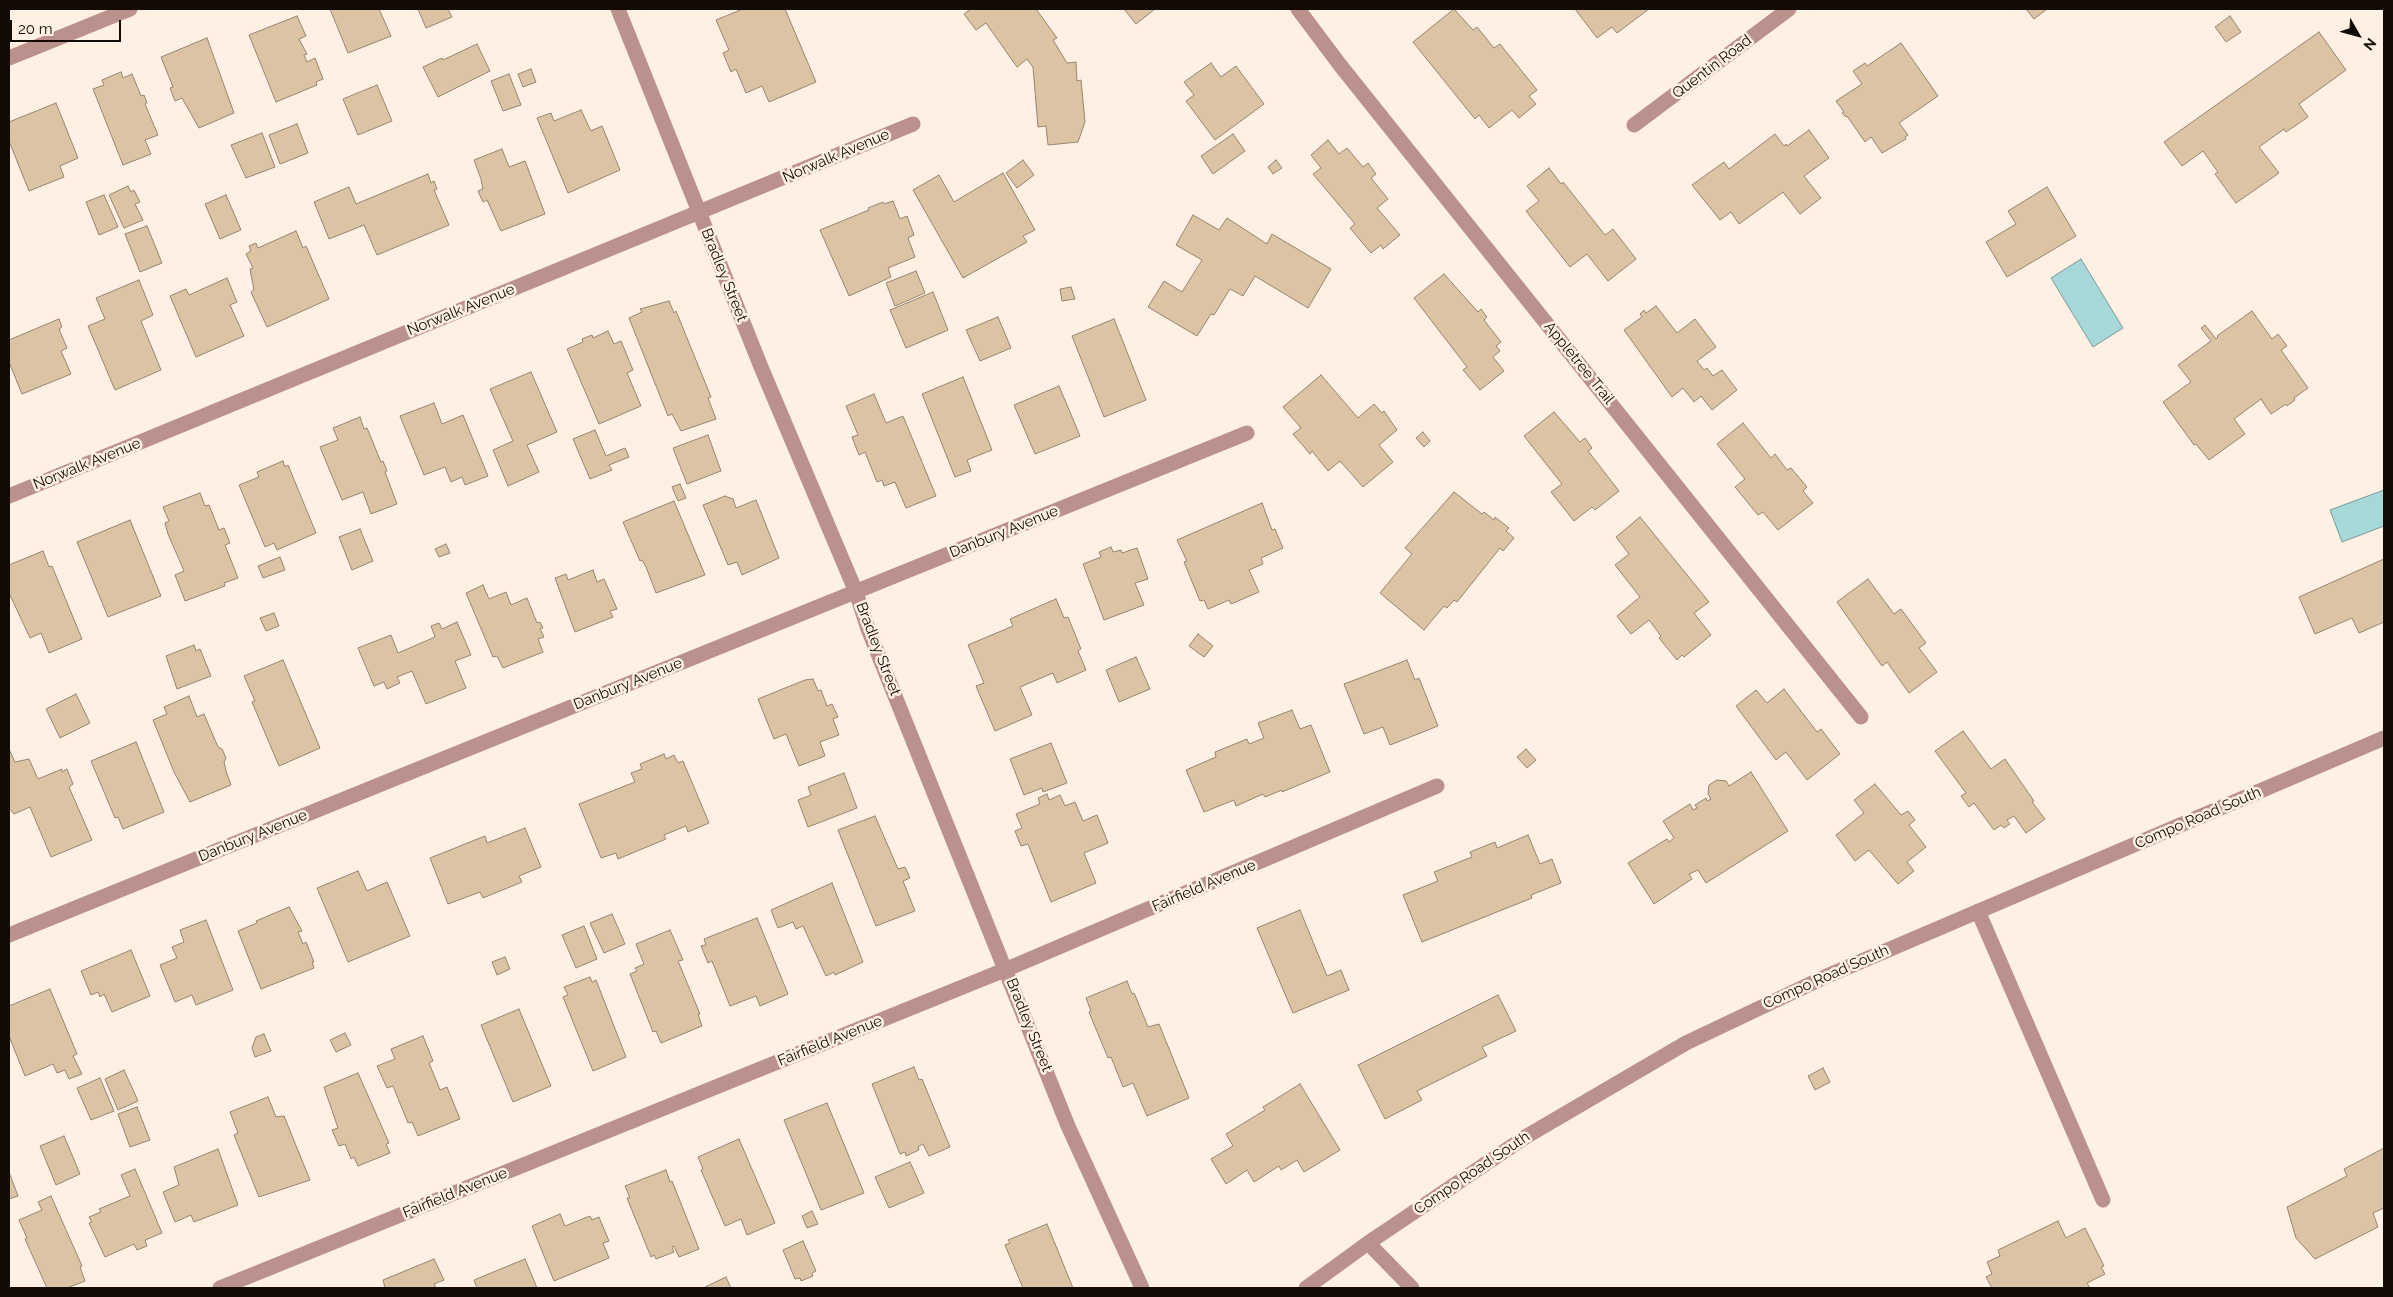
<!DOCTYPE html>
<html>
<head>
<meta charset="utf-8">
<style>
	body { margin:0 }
	#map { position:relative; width:2393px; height:1297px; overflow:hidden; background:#fff0e4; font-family:Raleway,sans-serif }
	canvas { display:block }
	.frame { position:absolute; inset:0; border:10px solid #130b05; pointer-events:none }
	.north { position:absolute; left:2333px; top:10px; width:50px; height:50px; -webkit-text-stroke:4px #fff0e4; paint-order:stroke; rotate:128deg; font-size:14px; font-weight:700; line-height:20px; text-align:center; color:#130b05 }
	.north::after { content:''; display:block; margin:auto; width:18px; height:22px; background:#130b05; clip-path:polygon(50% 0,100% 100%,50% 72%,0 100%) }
	.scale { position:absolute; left:10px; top:20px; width:111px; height:22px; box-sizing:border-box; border:2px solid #130b05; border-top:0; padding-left:6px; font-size:15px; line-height:18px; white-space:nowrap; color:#130b05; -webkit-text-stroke:4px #fff0e4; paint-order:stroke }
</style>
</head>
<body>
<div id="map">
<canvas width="2393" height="1297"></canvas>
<div class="frame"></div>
<div class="north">N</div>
<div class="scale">20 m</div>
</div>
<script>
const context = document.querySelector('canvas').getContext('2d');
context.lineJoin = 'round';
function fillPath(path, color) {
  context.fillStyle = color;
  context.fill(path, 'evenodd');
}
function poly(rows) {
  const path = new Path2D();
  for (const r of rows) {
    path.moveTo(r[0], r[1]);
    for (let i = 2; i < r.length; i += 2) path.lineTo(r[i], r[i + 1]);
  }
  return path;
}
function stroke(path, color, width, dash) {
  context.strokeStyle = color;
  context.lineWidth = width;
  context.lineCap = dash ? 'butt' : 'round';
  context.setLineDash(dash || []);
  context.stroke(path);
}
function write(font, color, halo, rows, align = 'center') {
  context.font = font + ' Raleway,sans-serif';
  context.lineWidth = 5;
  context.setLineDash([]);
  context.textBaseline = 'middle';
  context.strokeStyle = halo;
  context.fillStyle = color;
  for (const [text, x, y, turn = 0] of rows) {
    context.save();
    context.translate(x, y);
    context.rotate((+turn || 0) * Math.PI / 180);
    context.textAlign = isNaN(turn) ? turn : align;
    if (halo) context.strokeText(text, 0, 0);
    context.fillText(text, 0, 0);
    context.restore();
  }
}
const water = poly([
	[2081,259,2123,328,2093,347,2051,278,2081,259],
	[2384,490,2384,526,2342,542,2330,510,2384,490]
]);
const building = poly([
	[330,9,379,9,391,36,348,53,330,9],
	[418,9,448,9,452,17,426,28,418,9],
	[743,9,785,9,816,82,769,102,762,86,746,93,736,69,731,72,723,53,729,50,716,20,743,9],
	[971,9,1036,9,1057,38,1053,40,1067,63,1076,62,1077,81,1081,80,1085,122,1078,142,1048,145,1046,126,1038,127,1033,67,1027,59,1017,67,986,23,976,30,964,14,971,9],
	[1124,9,1155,9,1136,24,1124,9],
	[1454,9,1473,30,1477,27,1494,48,1500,44,1537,90,1529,96,1536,104,1519,118,1512,110,1489,128,1479,115,1475,119,1413,42,1454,9],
	[1575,9,1649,9,1617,33,1612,27,1597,38,1575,9],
	[2026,9,2047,9,2034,19,2026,9],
	[297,16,306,36,299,39,307,54,304,55,307,62,315,58,323,79,316,82,317,85,276,102,249,35,297,16],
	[2230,16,2241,32,2226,42,2215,27,2230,16],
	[2319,32,2346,70,2299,104,2308,117,2286,132,2284,129,2259,147,2279,173,2236,203,2215,174,2218,172,2203,151,2182,166,2164,142,2319,32],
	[207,38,234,113,199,128,182,98,175,101,170,88,173,87,161,57,207,38],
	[1901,43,1938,96,1899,123,1908,135,1905,137,1906,139,1882,153,1871,137,1865,142,1847,116,1846,117,1842,113,1844,112,1836,101,1862,84,1853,71,1865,63,1867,66,1901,43],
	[477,44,490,71,438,97,423,67,442,58,443,60,477,44],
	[1211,63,1221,77,1236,66,1264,104,1215,140,1186,101,1194,95,1184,82,1211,63],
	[531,69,536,82,523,87,518,74,531,69],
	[121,72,123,78,132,74,141,96,144,95,147,103,145,104,158,135,145,140,151,154,123,165,93,89,104,85,102,80,121,72],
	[509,74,521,105,503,111,491,81,509,74],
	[377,85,392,121,358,135,343,99,377,85],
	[56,103,78,158,60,166,64,177,29,191,9,141,9,122,56,103],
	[581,110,591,131,602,126,620,170,568,193,537,118,551,113,554,121,581,110],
	[297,124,308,153,280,164,269,135,297,124],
	[1809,130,1829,158,1804,176,1821,198,1800,214,1783,192,1739,224,1731,212,1720,220,1692,185,1724,162,1729,169,1775,134,1784,146,1786,144,1787,146,1809,130],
	[262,133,275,167,246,178,231,145,262,133],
	[1233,134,1245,151,1213,174,1201,156,1233,134],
	[1328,140,1339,154,1347,148,1363,167,1368,163,1376,174,1371,178,1388,199,1377,208,1400,235,1383,249,1381,245,1371,253,1350,228,1355,224,1313,174,1321,168,1311,155,1328,140],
	[502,149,509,167,525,161,545,214,501,231,487,200,483,202,478,191,483,189,481,179,474,160,502,149],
	[1023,160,1034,175,1017,188,1006,173,1023,160],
	[1276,160,1282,168,1273,174,1268,167,1276,160],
	[1549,168,1561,184,1563,182,1605,235,1613,229,1636,259,1608,281,1587,254,1570,267,1526,211,1539,201,1527,186,1549,168],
	[1003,173,1035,230,1023,236,1027,242,963,278,913,190,939,175,954,202,1003,173],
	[428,174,431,183,434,181,437,189,434,190,449,225,377,255,364,225,329,239,314,202,349,187,356,204,428,174],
	[128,186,131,192,134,190,140,202,135,204,143,220,124,228,109,195,128,186],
	[2047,187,2076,236,2007,277,1986,242,2016,224,2008,211,2047,187],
	[104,195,118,227,99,235,86,202,104,195],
	[226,195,241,230,220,239,205,204,226,195],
	[893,201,900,219,907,216,914,235,908,238,915,257,888,268,891,277,849,296,820,230,869,210,868,208,883,202,884,204,893,201],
	[1193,215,1219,230,1227,218,1267,244,1272,234,1331,269,1308,308,1255,276,1243,296,1230,289,1214,315,1211,314,1197,336,1148,307,1164,281,1182,292,1202,260,1176,245,1193,215],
	[147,226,162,263,140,272,125,234,147,226],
	[296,231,303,248,306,246,329,299,267,327,251,292,254,290,250,269,253,268,246,254,251,251,249,246,256,243,258,248,296,231],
	[916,271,925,293,895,306,886,283,916,271],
	[1444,274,1478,312,1481,309,1487,317,1484,320,1501,342,1496,346,1500,351,1493,357,1504,371,1480,390,1463,370,1467,367,1414,298,1444,274],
	[227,278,237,302,230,305,244,336,196,357,170,296,186,289,189,295,227,278],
	[139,280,153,315,141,321,161,370,115,390,88,326,105,319,96,298,139,280],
	[1071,287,1075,299,1062,301,1060,289,1071,287],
	[933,292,948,330,906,348,890,310,933,292],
	[669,301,674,313,676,311,711,397,708,398,716,419,681,431,672,414,668,416,629,318,642,312,640,309,669,301],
	[1656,306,1677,333,1695,319,1716,347,1697,361,1704,370,1707,368,1713,376,1722,370,1737,390,1712,410,1701,396,1694,402,1683,388,1672,397,1624,330,1642,317,1640,314,1644,310,1646,313,1656,306],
	[2252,311,2272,339,2278,334,2287,346,2281,350,2308,388,2294,398,2295,400,2287,406,2286,404,2271,414,2261,399,2234,419,2245,434,2209,460,2196,444,2194,445,2163,402,2191,382,2178,365,2211,341,2201,328,2205,325,2216,339,2218,337,2217,336,2252,311],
	[998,317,1011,348,980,361,966,330,998,317],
	[59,319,62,327,59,329,67,348,61,351,71,374,22,394,9,362,9,340,59,319],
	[1114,319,1146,400,1104,417,1072,336,1114,319],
	[608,331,614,344,621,341,633,370,627,373,641,406,599,424,567,349,583,342,582,339,592,335,593,338,608,331],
	[531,372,557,432,527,445,539,472,508,486,493,450,513,441,490,389,531,372],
	[1321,375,1358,418,1374,404,1382,413,1384,411,1397,430,1379,445,1393,462,1363,487,1340,461,1328,471,1312,451,1310,454,1293,434,1301,428,1283,407,1321,375],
	[963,377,992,450,967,460,971,471,955,477,922,394,963,377],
	[1059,386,1080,436,1035,454,1014,405,1059,386],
	[874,394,886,423,903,416,936,496,906,508,895,482,884,486,882,480,877,482,865,452,859,455,852,437,858,435,846,406,874,394],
	[434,403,442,424,463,415,488,476,465,485,462,477,451,482,445,467,424,475,400,416,434,403],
	[1554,412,1580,442,1585,438,1592,448,1588,451,1619,491,1595,510,1592,507,1574,521,1551,492,1562,484,1524,436,1554,412],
	[360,417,364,429,367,428,381,462,383,461,387,471,385,472,397,504,371,514,363,492,342,500,320,447,338,440,333,428,360,417],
	[1743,423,1771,458,1775,454,1787,470,1791,468,1807,487,1803,491,1813,503,1778,530,1763,512,1758,515,1735,487,1745,479,1717,444,1743,423],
	[595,430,606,456,625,448,629,457,609,465,612,470,590,479,573,439,595,430],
	[1423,432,1430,441,1424,447,1416,438,1423,432],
	[708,435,721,471,687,484,673,448,708,435],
	[283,461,285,467,288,465,316,533,277,550,274,543,265,547,239,485,259,477,257,472,283,461],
	[680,484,686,498,678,501,672,487,680,484],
	[1454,492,1482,514,1484,512,1494,520,1495,517,1509,528,1506,531,1514,538,1503,551,1500,548,1457,602,1454,600,1447,608,1444,606,1424,630,1380,593,1412,554,1405,548,1454,492],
	[200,493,205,506,209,505,219,530,224,528,230,543,225,545,238,578,224,583,225,586,185,601,175,575,184,571,168,534,165,523,169,521,163,507,200,493],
	[725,496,733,499,736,508,756,500,779,558,742,575,737,562,728,565,703,505,725,496],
	[674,501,705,575,656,593,646,567,642,560,640,561,623,522,674,501],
	[1262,503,1272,530,1275,529,1283,548,1261,558,1263,564,1249,570,1259,592,1231,604,1229,600,1208,609,1204,600,1200,601,1184,562,1187,561,1177,540,1262,503],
	[1640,517,1709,602,1694,613,1711,635,1684,657,1682,655,1677,660,1659,638,1661,636,1649,620,1631,634,1617,616,1640,597,1615,565,1629,554,1616,537,1640,517],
	[130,520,161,596,108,617,77,542,130,520],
	[360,529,373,561,352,570,339,537,360,529],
	[446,544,450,553,439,557,435,549,446,544],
	[1111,547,1113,552,1121,550,1122,553,1137,548,1148,579,1135,583,1144,605,1104,620,1083,564,1101,557,1099,552,1111,547],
	[43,551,49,567,52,566,82,639,49,653,41,633,30,638,9,593,9,565,43,551],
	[280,557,285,570,263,578,258,566,280,557],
	[2384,559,2384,622,2359,633,2352,618,2315,634,2299,597,2384,559],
	[593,570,597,582,604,579,617,609,610,611,613,617,575,632,555,578,566,574,568,580,593,570],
	[1868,579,1894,614,1901,609,1926,643,1919,648,1937,672,1909,693,1887,662,1882,666,1837,602,1868,579],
	[483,585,489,599,506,592,511,605,527,598,537,623,540,622,543,628,540,629,544,637,538,639,543,652,503,668,497,656,493,657,466,593,483,585],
	[1056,599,1064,618,1068,617,1081,649,1078,651,1086,670,1057,683,1053,673,1020,687,1032,715,995,731,976,686,984,683,968,645,1013,626,1010,619,1056,599],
	[274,613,279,626,266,631,260,618,274,613],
	[457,622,471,655,455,661,466,688,426,704,412,671,397,677,400,683,387,689,384,682,374,686,358,648,391,635,398,653,435,637,431,626,439,623,442,629,457,622],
	[1198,634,1213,646,1204,657,1189,646,1198,634],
	[194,645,196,651,200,649,211,676,177,689,166,656,194,645],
	[1136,657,1150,689,1119,702,1106,670,1136,657],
	[283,660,320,748,279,766,252,702,255,701,244,676,283,660],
	[1407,660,1415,680,1419,678,1438,726,1390,745,1383,727,1364,734,1344,684,1407,660],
	[813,679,818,691,821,690,827,706,832,704,838,717,833,719,839,735,820,742,825,756,799,766,786,734,774,739,758,699,805,680,813,679],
	[1784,689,1817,732,1821,729,1840,754,1807,780,1786,752,1776,760,1736,706,1756,690,1767,703,1784,689],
	[76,694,90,723,60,738,46,709,76,694],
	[189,696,197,717,204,714,218,747,222,749,226,758,224,762,226,771,231,785,190,802,174,772,153,720,167,714,164,707,189,696],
	[1292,710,1300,729,1311,725,1330,772,1282,792,1282,790,1265,797,1263,794,1236,806,1234,800,1204,812,1186,770,1216,757,1215,752,1247,739,1249,744,1264,738,1258,723,1292,710],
	[1963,731,1991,769,2005,759,2034,801,2032,802,2045,819,2026,833,2014,816,2007,820,2010,824,2004,828,2001,825,1994,830,1974,803,1969,807,1961,796,1966,793,1935,751,1963,731],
	[136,742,164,812,123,829,118,817,115,818,91,761,136,742],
	[1051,743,1067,783,1043,792,1042,788,1024,795,1010,759,1051,743],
	[9,749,15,762,29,759,38,779,62,769,62,772,67,769,73,784,69,787,92,840,51,857,30,807,14,814,9,808,9,749],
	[1526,749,1536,760,1527,768,1517,757,1526,749],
	[664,754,666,759,674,755,678,763,683,761,709,823,688,832,686,826,664,835,666,839,618,859,616,853,601,858,579,804,635,782,631,773,642,769,640,764,664,754],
	[1751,772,1788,831,1706,883,1698,870,1689,874,1692,879,1654,904,1628,863,1667,839,1669,842,1674,838,1663,821,1690,804,1693,810,1697,808,1695,805,1706,798,1707,801,1711,799,1708,794,1709,785,1717,780,1726,781,1729,786,1751,772],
	[844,773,857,808,808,827,798,800,811,795,808,787,844,773],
	[1875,784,1901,815,1908,811,1915,820,1909,825,1926,847,1907,862,1914,871,1898,884,1869,850,1855,861,1836,835,1864,813,1854,800,1875,784],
	[1047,794,1049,800,1060,795,1065,806,1075,802,1083,821,1097,815,1108,843,1084,853,1096,883,1051,902,1028,844,1021,846,1015,831,1022,828,1016,814,1040,804,1038,798,1047,794],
	[875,816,898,869,905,867,910,878,903,881,915,911,876,926,838,830,875,816],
	[525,828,541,867,519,876,522,882,483,898,480,892,448,904,430,858,485,836,487,843,525,828],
	[1528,835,1540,864,1552,859,1561,883,1531,895,1532,898,1422,942,1403,895,1438,881,1434,872,1472,857,1470,852,1495,842,1497,848,1528,835],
	[358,871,367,891,387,882,410,936,348,962,317,888,358,871],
	[832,883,863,962,835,975,834,972,826,976,803,926,796,929,793,922,778,928,771,910,832,883],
	[289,907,302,931,298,932,303,944,306,942,314,962,312,962,314,968,261,989,238,931,257,923,256,921,289,907],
	[1300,910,1327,976,1341,970,1349,990,1293,1013,1257,928,1300,910],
	[612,914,625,944,604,953,590,923,612,914],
	[757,918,788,994,760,1006,756,996,730,1006,712,961,708,963,701,946,706,945,704,939,757,918],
	[206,920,233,990,196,1005,192,995,175,1002,160,965,177,958,172,947,184,942,180,930,206,920],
	[584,926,597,959,576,968,562,935,584,926],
	[670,930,683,960,678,961,700,1014,698,1014,702,1026,661,1043,656,1031,653,1032,630,974,637,971,635,968,644,964,636,944,670,930],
	[131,950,150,996,112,1012,104,994,100,997,98,992,91,995,81,971,131,950],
	[505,957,510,969,497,975,492,962,505,957],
	[590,977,592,982,596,980,626,1057,593,1071,563,997,568,995,564,987,590,977],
	[1127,981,1132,994,1134,993,1135,995,1148,1027,1159,1024,1189,1098,1147,1116,1133,1083,1123,1087,1111,1057,1108,1058,1089,1012,1091,1011,1086,998,1127,981],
	[50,989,77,1054,73,1056,82,1074,69,1079,65,1070,57,1073,53,1064,25,1076,9,1036,9,1006,50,989],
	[1498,995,1516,1031,1482,1047,1487,1056,1417,1091,1422,1100,1385,1119,1358,1065,1498,995],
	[519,1009,551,1086,513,1102,481,1025,519,1009],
	[345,1033,351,1045,336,1052,330,1040,345,1033],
	[264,1034,271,1051,255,1057,252,1048,256,1037,264,1034],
	[423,1036,433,1061,429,1063,440,1090,447,1087,460,1119,418,1136,412,1122,408,1123,393,1086,387,1088,377,1066,395,1059,391,1049,423,1036],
	[914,1067,919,1080,922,1079,950,1147,929,1156,923,1144,918,1147,919,1150,906,1156,905,1152,900,1154,872,1084,914,1067],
	[1823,1068,1830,1082,1815,1090,1808,1076,1823,1068],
	[124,1070,138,1101,118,1110,105,1079,124,1070],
	[358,1073,389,1143,386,1144,390,1153,358,1166,354,1157,351,1159,345,1144,339,1146,332,1130,338,1128,324,1087,358,1073],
	[100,1078,114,1111,91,1120,77,1088,100,1078],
	[1300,1084,1340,1150,1304,1172,1297,1160,1281,1170,1279,1166,1254,1182,1247,1170,1226,1184,1211,1159,1233,1146,1226,1134,1265,1110,1263,1107,1300,1084],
	[268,1097,276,1117,284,1116,310,1180,259,1197,234,1135,238,1133,230,1112,268,1097],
	[827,1103,864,1193,821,1210,784,1120,827,1103],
	[137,1107,150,1140,130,1147,118,1114,137,1107],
	[64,1136,80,1174,56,1185,40,1146,64,1136],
	[739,1139,775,1223,747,1235,741,1219,725,1226,701,1170,703,1169,698,1157,739,1139],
	[2384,1148,2384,1208,2373,1213,2378,1227,2315,1259,2296,1238,2287,1207,2347,1176,2344,1169,2384,1148],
	[218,1149,238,1205,194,1222,191,1215,175,1222,163,1192,179,1185,174,1167,218,1149],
	[910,1162,924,1193,889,1208,875,1177,910,1162],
	[135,1169,162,1233,145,1240,147,1246,137,1250,134,1244,105,1257,89,1223,92,1222,89,1217,101,1212,99,1209,130,1196,121,1175,135,1169],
	[666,1170,670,1182,672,1181,699,1249,679,1257,674,1246,672,1247,674,1252,656,1259,654,1255,651,1257,627,1198,630,1198,625,1186,666,1170],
	[9,1172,18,1196,9,1199,9,1172],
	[51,1196,82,1266,80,1267,85,1281,67,1288,47,1288,25,1239,27,1238,19,1220,42,1210,38,1202,51,1196],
	[812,1211,818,1224,807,1228,802,1216,812,1211],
	[560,1214,565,1226,590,1216,592,1220,599,1217,609,1241,603,1243,609,1258,554,1281,532,1226,560,1214],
	[2058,1221,2066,1238,2085,1228,2104,1266,2101,1267,2105,1274,2087,1283,2090,1288,1992,1288,1986,1277,1992,1274,1987,1262,2000,1256,1998,1250,2058,1221],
	[1047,1224,1062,1261,1073,1288,1023,1288,1005,1245,1010,1243,1008,1240,1047,1224],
	[803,1241,816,1271,812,1273,813,1276,801,1281,800,1278,795,1279,783,1250,803,1241],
	[434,1259,444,1280,434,1284,436,1288,385,1288,383,1280,434,1259],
	[525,1259,537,1288,477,1288,474,1280,525,1259],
	[726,1277,731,1288,706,1288,705,1287,726,1277]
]);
const minor = poly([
	[618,9,761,367,856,592,868,629,1068,1126,1142,1288],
	[1298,9,1340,65,1861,717],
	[9,58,130,9],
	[1634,125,1789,9],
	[9,496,913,124],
	[1978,911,2103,1200],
	[9,935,1247,433],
	[1368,1243,1412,1288],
	[220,1288,1007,969,1437,786],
	[1306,1288,1368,1243,1527,1136,1686,1043,1827,976,2384,738]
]);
const streetNames = [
	["Quentin Road",1712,67,-37],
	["Norwalk Avenue",836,156,-23],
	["Bradley Street",724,275,68],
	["Norwalk Avenue",461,310,-22],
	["Appletree Trail",1579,363,51],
	["Norwalk Avenue",87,464,-22],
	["Danbury Avenue",1004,532,-22],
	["Bradley Street",878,649,69],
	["Danbury Avenue",628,684,-22],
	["Compo Road South",2198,818,-23],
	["Danbury Avenue",253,836,-22],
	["Fairfield Avenue",1204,886,-23],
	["Compo Road South",1826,977,-24],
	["Bradley Street",1029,1025,68],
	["Fairfield Avenue",830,1041,-22],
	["Compo Road South",1472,1173,-34],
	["Fairfield Avenue",455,1193,-22]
];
fillPath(water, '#a6d7d9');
stroke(water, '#7a9a99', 1);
fillPath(building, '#dcc3a4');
stroke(building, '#96846f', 1);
stroke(minor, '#ba918d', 15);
write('15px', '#130b05', '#fff0e4', streetNames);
</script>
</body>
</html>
